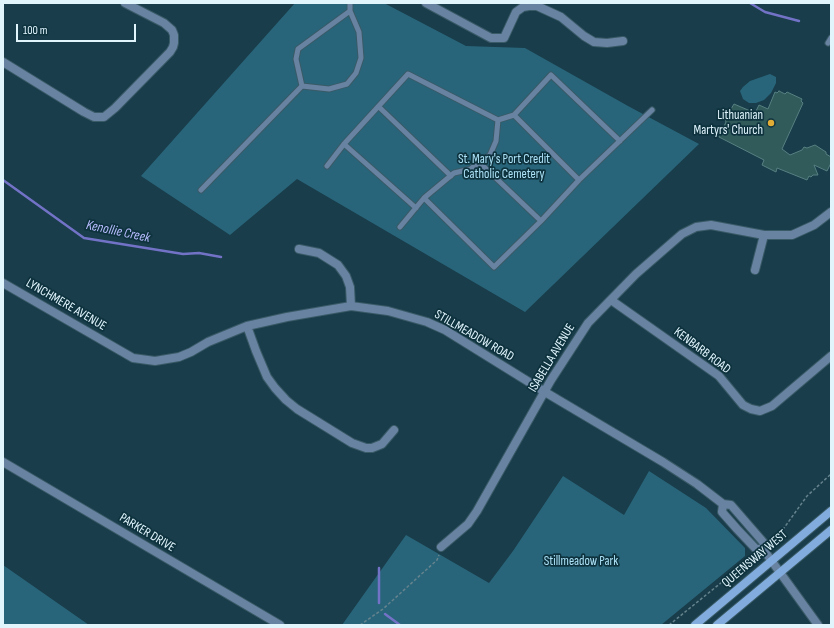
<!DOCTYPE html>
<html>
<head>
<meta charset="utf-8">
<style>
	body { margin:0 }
	#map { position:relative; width:834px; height:628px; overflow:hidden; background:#193d4a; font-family:"Sofia Sans Condensed",sans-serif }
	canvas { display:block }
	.frame { position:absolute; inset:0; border:4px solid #e1f5fd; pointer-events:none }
	.scale { position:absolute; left:16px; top:24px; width:120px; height:18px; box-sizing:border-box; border:2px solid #e1f5fd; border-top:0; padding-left:5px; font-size:12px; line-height:14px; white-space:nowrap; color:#e1f5fd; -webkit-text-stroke:3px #0e333f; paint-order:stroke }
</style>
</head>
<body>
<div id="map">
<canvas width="834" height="628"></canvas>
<div class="frame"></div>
<div class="scale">100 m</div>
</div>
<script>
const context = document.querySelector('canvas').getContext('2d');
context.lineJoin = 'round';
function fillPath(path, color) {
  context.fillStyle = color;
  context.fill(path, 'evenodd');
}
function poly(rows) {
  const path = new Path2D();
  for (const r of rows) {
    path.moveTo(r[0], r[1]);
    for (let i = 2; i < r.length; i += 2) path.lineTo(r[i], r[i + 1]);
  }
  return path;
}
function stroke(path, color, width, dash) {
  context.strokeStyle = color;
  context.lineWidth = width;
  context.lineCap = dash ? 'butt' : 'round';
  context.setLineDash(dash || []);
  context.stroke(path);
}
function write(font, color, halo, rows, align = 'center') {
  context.font = font + ' "Sofia Sans Condensed",sans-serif';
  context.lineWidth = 3.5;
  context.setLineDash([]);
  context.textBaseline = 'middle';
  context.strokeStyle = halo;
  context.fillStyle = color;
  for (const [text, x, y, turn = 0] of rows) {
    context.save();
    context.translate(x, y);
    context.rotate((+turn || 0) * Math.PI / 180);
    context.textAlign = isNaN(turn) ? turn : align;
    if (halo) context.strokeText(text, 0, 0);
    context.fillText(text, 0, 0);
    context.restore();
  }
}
const green = poly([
	[295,3,384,3,466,46,525,48,628,106,699,144,525,312,297,179,230,235,141,176],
	[770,74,776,77,776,83,771,93,764,100,756,103,749,103,743,99,740,91,743,87,750,81],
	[649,471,706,508,745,548,745,556,661,625,342,625,406,535,489,583,513,551,563,476,624,515],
	[3,565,89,625,3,625]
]);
const stream = poly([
	[750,3,765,12,799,21],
	[3,180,84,238,183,254,199,253,221,257],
	[379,568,379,603],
	[385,614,400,625]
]);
const building = poly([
	[779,91,785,94,787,92,802,99,801,101,803,103,782,149,790,155,802,150,804,147,807,148,815,145,826,152,826,154,831,157,831,163,827,171,814,165,818,175,813,175,811,177,809,176,807,180,777,168,776,172,762,165,764,160,719,137,726,122,725,119,734,104,755,113,759,105,768,109,775,92,777,93,779,91]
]);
const path = poly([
	[771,544,773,543,773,538,784,528,807,496,831,474],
	[360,625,383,609,437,560,439,555],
	[669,625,722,582,742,562,747,560,753,560,756,557]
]);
const lane = poly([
	[828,43,831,38],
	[302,86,296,59,298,49,350,11],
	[379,107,451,176],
	[514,115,579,180],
	[498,120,514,115,551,75,620,141],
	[344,144,416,208],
	[479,162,541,221],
	[327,166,344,144,408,74,498,120,496,141,490,155,479,162,471,169,454,173,424,198,400,227],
	[201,190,302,86,329,89,347,84,356,73,361,58,359,32,350,11,350,3],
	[424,198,494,267,541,221,579,180,652,110]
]);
const street = poly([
	[426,3,491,38,504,38,516,12,523,7,529,6,537,6,561,17,584,36,594,42,607,43,623,41],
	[3,62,84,112,94,117,104,117,115,108,170,52,173,47,174,43,174,35,172,30,164,23,125,3],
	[299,249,319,253,338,265,346,276,350,287,351,306],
	[755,270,764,235],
	[3,283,133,358,155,361,179,357,191,352,208,342,247,326,287,317,351,306,388,311,427,322,445,330,545,392,663,462,697,484,723,504,731,505,764,543,763,549,818,625],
	[611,300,719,376,743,405,751,409,760,411,772,406,831,356],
	[247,326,256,351,267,377,275,388,286,400,297,409,352,443,366,448,372,448,382,444,394,430],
	[3,462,280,625],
	[723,504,722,512,737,529,756,549,763,549],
	[441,547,468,524,477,511,551,380,588,323,636,274,667,247,682,234,696,227,711,225,764,235,792,235,814,225,831,212]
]);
const secondary = poly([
	[695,625,831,511],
	[717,625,831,530]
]);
const markers = [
	[771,123,4,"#e3ae35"]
];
const poiNames = [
	["Lithuanian",763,116],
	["Martyrs' Church",763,131]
];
const parkNames = [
	["St. Mary's Port Credit",504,160],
	["Catholic Cemetery",504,175],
	["Stillmeadow Park",581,562]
];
const streetNames = [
	["LYNCHMERE AVENUE",66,305,30],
	["STILLMEADOW ROAD",474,336,30],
	["KENBARB ROAD",702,351,37],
	["ISABELLA AVENUE",552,358,-59],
	["PARKER DRIVE",147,533,31],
	["QUEENSWAY WEST",755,559,-40]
];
const waterNames = [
	["Kenollie Creek",118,232,12]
];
fillPath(green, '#29657a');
stroke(stream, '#7272c6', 2.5);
fillPath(building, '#315a5b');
stroke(building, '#568081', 1);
stroke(lane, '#395a67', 7);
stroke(street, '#395a67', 10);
stroke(secondary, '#395a67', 10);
stroke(path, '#65838e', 1.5, [3, 2]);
stroke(lane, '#6882a1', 5);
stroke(street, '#6882a1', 8);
stroke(secondary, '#82acdd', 8);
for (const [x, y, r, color] of markers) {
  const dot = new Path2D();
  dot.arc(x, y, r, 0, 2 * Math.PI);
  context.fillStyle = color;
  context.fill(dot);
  stroke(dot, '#0e333f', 1.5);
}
write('13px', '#e1f5fd', '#0e333f', poiNames, 'right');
write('13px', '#ade2f7', '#0e333f', parkNames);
write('13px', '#e1f5fd', '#0e333f', streetNames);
write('italic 14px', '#b8bcfe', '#0e333f', waterNames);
</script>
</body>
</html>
